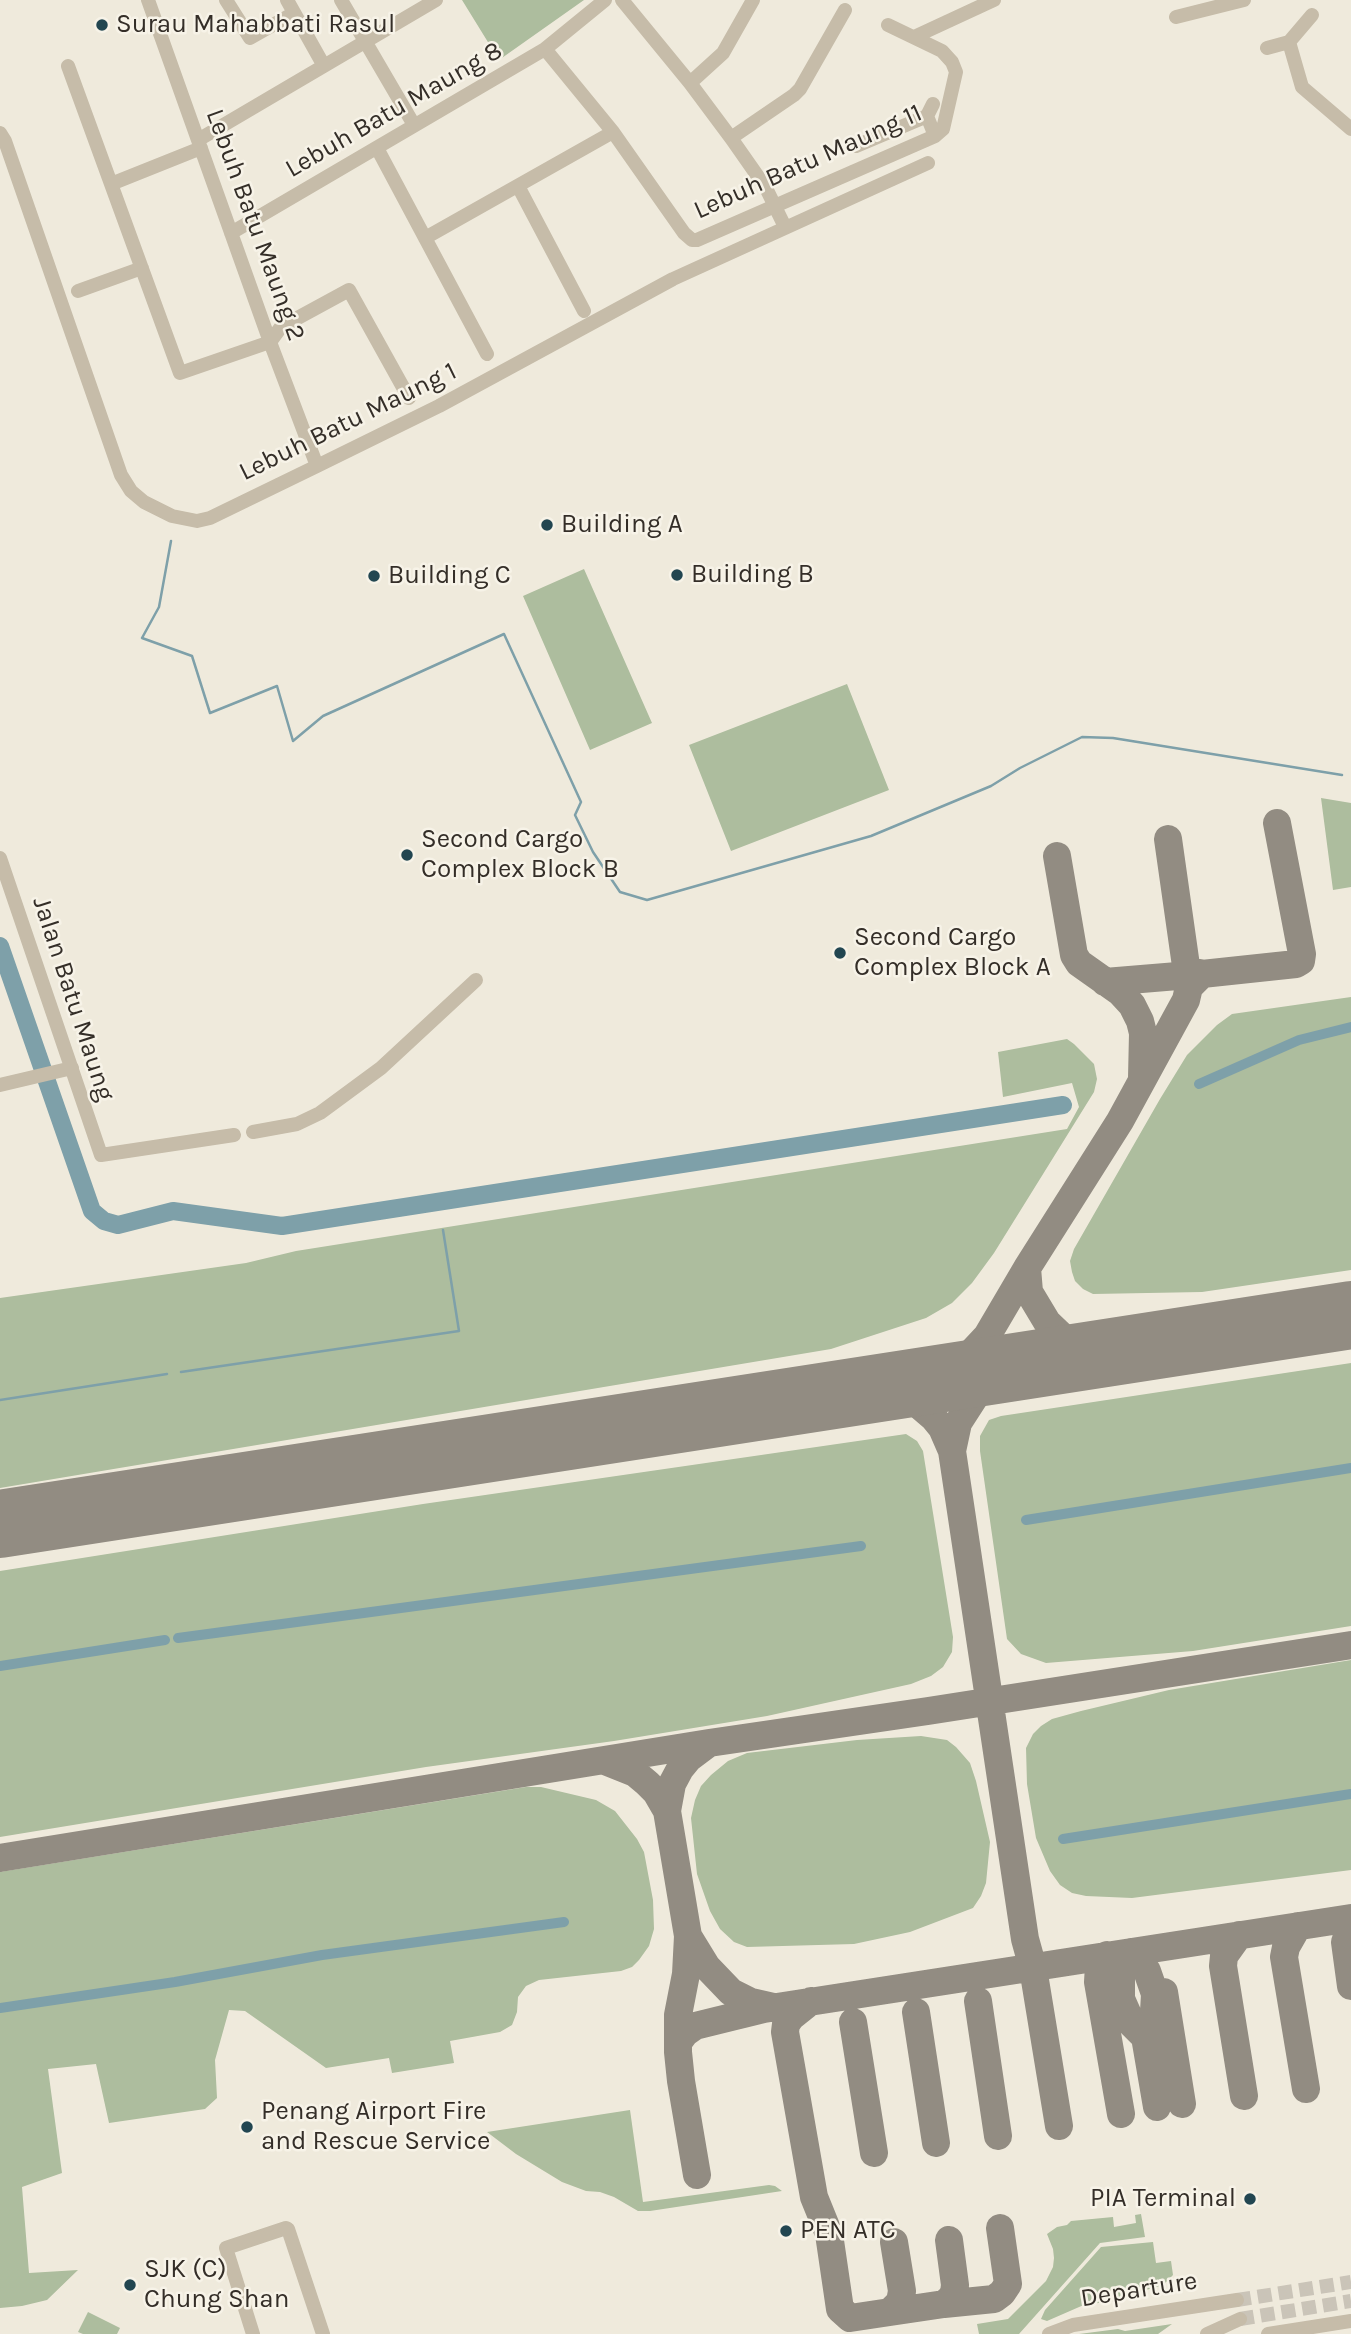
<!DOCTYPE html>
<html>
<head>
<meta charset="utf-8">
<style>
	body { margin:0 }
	canvas { display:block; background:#efeadc }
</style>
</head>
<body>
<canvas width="1351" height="2334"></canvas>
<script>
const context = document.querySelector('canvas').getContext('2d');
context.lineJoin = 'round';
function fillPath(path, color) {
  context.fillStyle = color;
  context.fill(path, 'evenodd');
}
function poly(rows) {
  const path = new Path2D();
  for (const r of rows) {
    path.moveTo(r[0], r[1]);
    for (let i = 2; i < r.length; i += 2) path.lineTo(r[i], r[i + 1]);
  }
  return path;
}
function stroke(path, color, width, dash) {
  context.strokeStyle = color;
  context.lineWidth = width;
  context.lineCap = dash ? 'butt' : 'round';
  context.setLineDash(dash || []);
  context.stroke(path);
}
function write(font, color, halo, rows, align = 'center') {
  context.font = font + ' Karla,sans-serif';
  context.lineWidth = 5;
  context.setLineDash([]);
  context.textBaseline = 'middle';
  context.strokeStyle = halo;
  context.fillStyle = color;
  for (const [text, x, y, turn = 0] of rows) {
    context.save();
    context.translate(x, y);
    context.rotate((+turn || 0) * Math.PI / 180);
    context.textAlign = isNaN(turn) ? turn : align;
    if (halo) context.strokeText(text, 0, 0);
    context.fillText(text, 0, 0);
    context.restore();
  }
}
const green = poly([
	[462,0,584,0,499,60],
	[584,569,652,723,590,750,523,596],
	[847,684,889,790,731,851,689,745],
	[1321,798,1351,803,1351,887,1333,890],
	[1351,997,1351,1270,1202,1292,1093,1294,1083,1289,1075,1281,1072,1272,1070,1261,1074,1249,1160,1099,1187,1055,1217,1025,1232,1014],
	[1067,1039,1074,1044,1094,1064,1097,1079,1094,1092,994,1253,972,1283,952,1303,926,1318,831,1349,0,1488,0,1298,246,1263,296,1251,1067,1129,1079,1107,1072,1083,1003,1097,998,1052],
	[1351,1363,1351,1626,1193,1651,1046,1663,1021,1654,1007,1639,980,1451,980,1436,989,1420,1001,1416],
	[906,1434,917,1441,923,1451,953,1637,952,1652,943,1667,931,1676,911,1684,767,1716,614,1741,426,1767,0,1837,0,1571,423,1504],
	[1351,1660,1351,1870,1132,1898,1086,1896,1072,1893,1060,1885,1050,1871,1036,1838,1027,1784,1026,1748,1033,1734,1041,1726,1052,1719,1081,1711,1169,1690],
	[921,1736,947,1740,956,1747,970,1763,976,1781,990,1842,986,1883,981,1896,973,1908,910,1932,854,1944,747,1947,734,1942,720,1929,710,1911,697,1874,691,1818,695,1800,701,1786,711,1775,728,1761,747,1753,857,1740],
	[526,1787,541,1787,596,1800,615,1811,637,1839,644,1852,653,1900,654,1929,649,1946,639,1960,632,1967,621,1971,539,1980,526,1986,518,1997,517,2012,512,2025,500,2032,450,2041,454,2063,392,2073,389,2058,326,2068,245,2011,229,2010,215,2060,217,2098,205,2109,109,2123,96,2064,48,2069,62,2173,22,2187,29,2273,78,2270,47,2300,22,2306,0,2308,0,1872],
	[630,2110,643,2202,769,2185,775,2186,782,2191,650,2211,638,2211,614,2197,600,2192,586,2191,562,2182,516,2154,487,2132],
	[1141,2214,1145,2237,1100,2243,1019,2334,979,2334,977,2324,1008,2319,1046,2281,1053,2267,1054,2258,1053,2249,1047,2234,1057,2227,1067,2225,1071,2221,1113,2217,1114,2227,1136,2223,1135,2215],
	[1153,2242,1156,2263,1171,2261,1173,2275,1163,2285,1129,2295,1111,2302,1086,2304,1047,2321,1041,2319,1045,2310,1101,2247],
	[88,2312,120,2328,117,2334,83,2334,78,2332],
	[1172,2324,1158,2334,1079,2334,1118,2329,1125,2331]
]);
const stream = poly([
	[171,541,159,607,142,638,192,656,210,713,277,686,293,741,323,716,504,634,581,802,575,815,593,852,620,892,647,900,871,836,991,786,1020,768,1082,737,1113,738,1342,775],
	[181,1372,459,1331,443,1230],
	[0,1400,167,1374]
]);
const canal = poly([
	[1199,1084,1299,1040,1351,1027],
	[1026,1520,1351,1468],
	[178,1638,861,1546],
	[0,1666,165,1640],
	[1063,1839,1351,1794],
	[0,2008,175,1982,322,1955,564,1922]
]);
const river = poly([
	[0,946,92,1211,104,1221,118,1225,173,1211,282,1226,1063,1105]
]);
const taxiway = poly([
	[1057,856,1074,955,1079,963,1120,992,1132,1005,1140,1021,1143,1033,1142,1078],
	[1105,982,1202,974,1200,973],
	[1189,987,1202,974,1296,964,1301,961,1302,954,1277,823],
	[1027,1268,1120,1121,1186,1000,1189,987,1168,839],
	[916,1382,933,1381,972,1352,987,1336,1027,1268,1029,1292,1047,1322,1070,1344,1083,1352,1094,1355,1101,1354],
	[855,1392,902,1396,919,1405,933,1417,942,1428,952,1451,1025,1939,1033,1968,1059,2126],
	[952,1451,958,1423,978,1392,1031,1365],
	[605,1761,635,1773,647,1783,656,1792,667,1811,672,1784,680,1769,689,1758,709,1743],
	[667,1811,688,1936,686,1974,678,2015,678,2052,681,2081,697,2175],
	[0,1858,709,1743,928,1711,1351,1645],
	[1298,1926,1286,1947,1284,1957,1306,2089],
	[1351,1931,1345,1942,1351,1986],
	[1239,1935,1224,1956,1223,1966,1244,2096],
	[688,1936,707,1967,731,1992,751,2002,773,2007],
	[1107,1955,1099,1966,1098,1982,1121,2114],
	[1164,1992,1182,2104],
	[811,2001,791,2017,786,2024,785,2032,814,2197,829,2234,840,2309,850,2318,890,2312],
	[978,2001,998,2136],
	[916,2012,936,2143],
	[853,2022,874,2153],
	[1145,2037,1132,2024,1121,1999,1121,1974,1131,1952,1147,1971,1155,1994,1154,2012,1145,2037,1157,2107],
	[679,2041,685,2033,695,2026,764,2009,1351,1918],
	[894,2242,902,2291,900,2302,890,2312,944,2304,950,2299,954,2293,955,2285,949,2240],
	[944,2304,994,2299,1002,2293,1008,2284,1000,2228]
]);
const runway = poly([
	[0,1524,1351,1315]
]);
const minorTunnel = poly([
	[1237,2300,1351,2282],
	[1240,2319,1351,2301]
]);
const minor = poly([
	[148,0,270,342,317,466],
	[226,0,250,38,294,13],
	[287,0,324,66],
	[341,0,414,125],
	[622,0,690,83,731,138,766,188,785,227],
	[1176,17,1244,0],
	[914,37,994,0],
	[1289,42,1302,87,1351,129],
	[1267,48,1289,42,1312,15],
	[545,49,613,132,684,233,692,240,697,240,935,136,943,129,956,72,952,62,942,51,888,25],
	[68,66,180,373,270,342],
	[690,83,723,53,753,0],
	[927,116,933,104],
	[0,133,5,141,121,475,131,491,144,502,172,516,197,521,210,518,317,466,439,406,673,279,928,163],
	[731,138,794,95,800,89,845,10],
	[198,140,436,0],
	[856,146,927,116,935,136],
	[377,148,487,354],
	[111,184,201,148],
	[518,186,584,311],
	[231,233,545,49,605,0],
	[425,238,613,132],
	[78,291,142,268],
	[270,342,281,327,349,290,409,398],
	[0,858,101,1155,234,1135],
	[0,1085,72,1068],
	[253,1132,297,1124,320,1113,381,1068,476,980],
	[253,2334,226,2248,286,2228,288,2229,323,2334],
	[1049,2334,1073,2325,1237,2300],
	[1207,2334,1240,2319],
	[1268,2334,1351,2321]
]);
const markers = [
	[102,25,7,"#224651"],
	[547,525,7,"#224651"],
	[677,575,7,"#224651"],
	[374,576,7,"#224651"],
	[407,855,7,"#224651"],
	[840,953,7,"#224651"],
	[247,2127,7,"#224651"],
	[1250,2199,7,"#224651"],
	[786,2231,7,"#224651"],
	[130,2285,7,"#224651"]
];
const poiNames = [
	["Surau Mahabbati Rasul",116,25],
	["Building A",561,525],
	["Building B",691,575],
	["Building C",388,576],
	["Second Cargo",421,840],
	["Complex Block B",421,870],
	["Second Cargo",854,938],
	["Complex Block A",854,968],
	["Penang Airport Fire",261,2112],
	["and Rescue Service",261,2142],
	["PIA Terminal",1236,2199,"right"],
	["PEN ATC",800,2231],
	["SJK (C)",144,2270],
	["Chung Shan",144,2300]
];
const streetNames = [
	["Lebuh Batu Maung 8",394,110,-30],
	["Lebuh Batu Maung 11",808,162,-24],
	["Lebuh Batu Maung 2",255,225,70],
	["Lebuh Batu Maung 1",348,422,-26],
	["Jalan Batu Maung",73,999,72],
	["Departure",1139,2290,-9]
];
fillPath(green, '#adbd9e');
stroke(stream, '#7ea0a9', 2.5);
stroke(canal, '#7ea0a9', 10);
stroke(river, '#7ea0a9', 18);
stroke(taxiway, '#928c82', 28);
stroke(runway, '#928c82', 68);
stroke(minorTunnel, '#cac4b8', 14, [14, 7]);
stroke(minor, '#c6bca9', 14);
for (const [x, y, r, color] of markers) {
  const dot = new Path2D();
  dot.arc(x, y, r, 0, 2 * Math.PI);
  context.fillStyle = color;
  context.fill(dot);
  stroke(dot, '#f7f3e8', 2.5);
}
write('26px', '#342e28', '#f7f3e8', poiNames, 'left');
write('26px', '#342e28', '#f7f3e8', streetNames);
</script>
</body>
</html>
